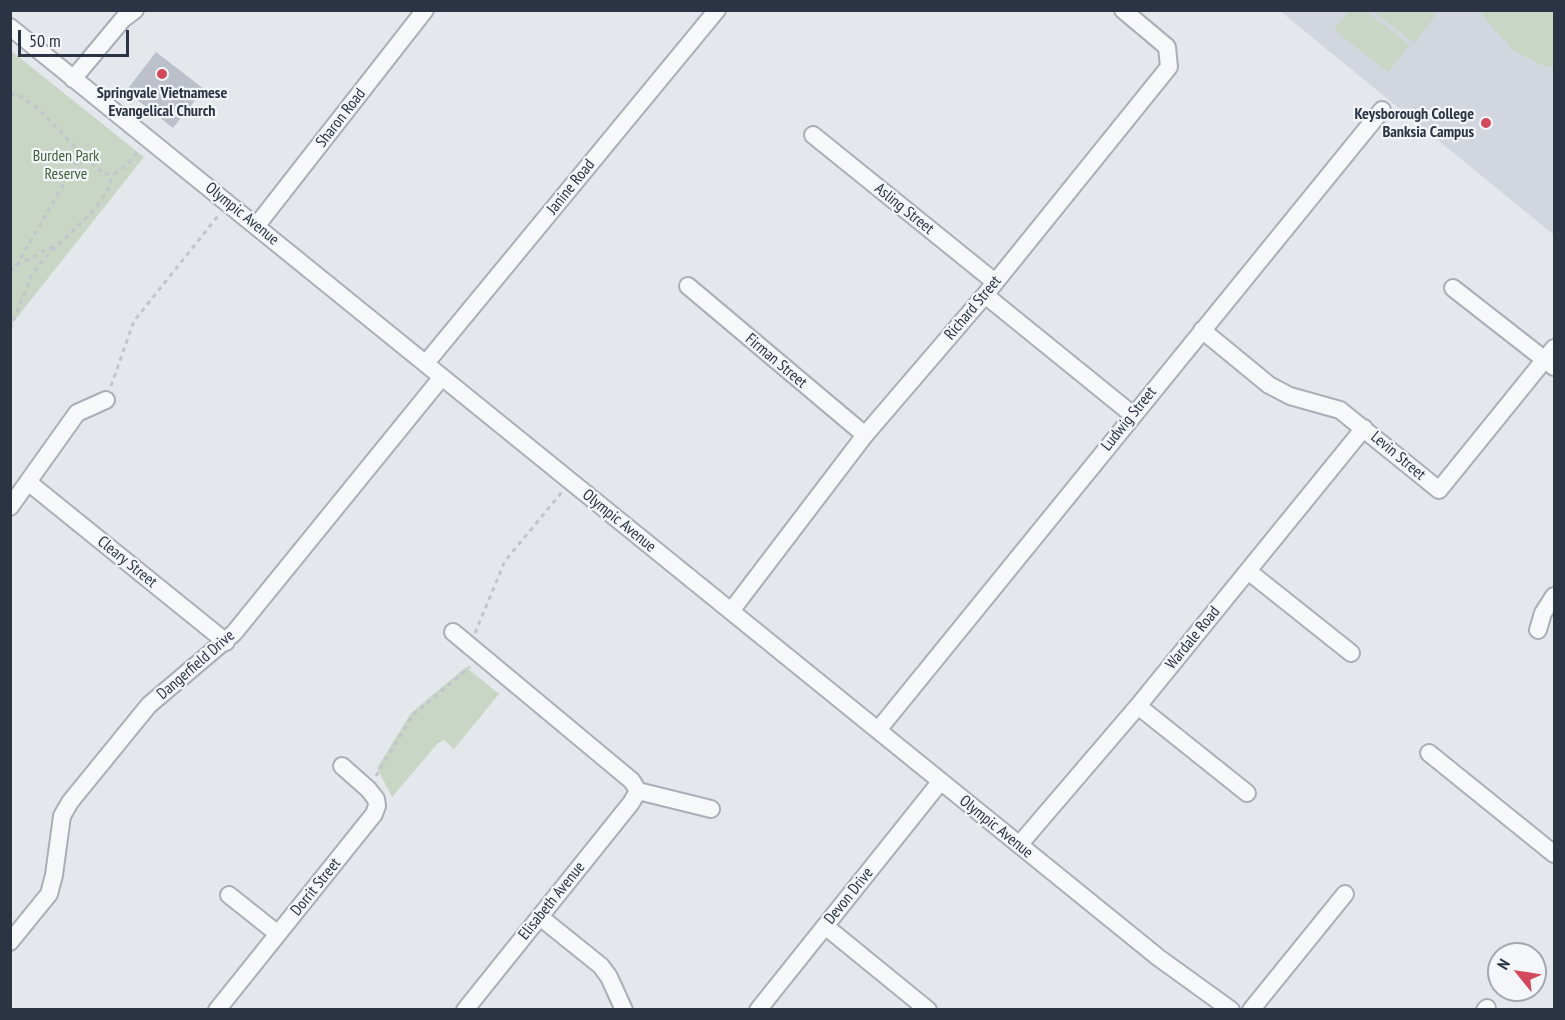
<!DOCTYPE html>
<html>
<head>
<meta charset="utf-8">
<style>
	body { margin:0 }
	#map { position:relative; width:1565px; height:1020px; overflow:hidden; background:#e4e7ec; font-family:"PT Sans Narrow",sans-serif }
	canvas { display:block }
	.frame { position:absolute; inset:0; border:12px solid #2b3445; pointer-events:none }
	.north { position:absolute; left:1487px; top:942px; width:60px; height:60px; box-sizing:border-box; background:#f4f6f9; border:2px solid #a4a8b1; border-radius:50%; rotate:300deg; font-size:16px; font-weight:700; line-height:24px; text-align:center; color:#2b3445 }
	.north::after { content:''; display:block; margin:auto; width:21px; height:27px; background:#d1495b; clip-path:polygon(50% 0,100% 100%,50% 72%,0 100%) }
	.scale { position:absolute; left:18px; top:30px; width:111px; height:27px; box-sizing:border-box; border:3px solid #2b3445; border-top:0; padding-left:8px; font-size:18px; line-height:21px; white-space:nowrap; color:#2b3445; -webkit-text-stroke:4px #f4f6f9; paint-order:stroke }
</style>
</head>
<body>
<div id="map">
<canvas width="1565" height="1020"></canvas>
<div class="frame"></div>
<div class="north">N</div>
<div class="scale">50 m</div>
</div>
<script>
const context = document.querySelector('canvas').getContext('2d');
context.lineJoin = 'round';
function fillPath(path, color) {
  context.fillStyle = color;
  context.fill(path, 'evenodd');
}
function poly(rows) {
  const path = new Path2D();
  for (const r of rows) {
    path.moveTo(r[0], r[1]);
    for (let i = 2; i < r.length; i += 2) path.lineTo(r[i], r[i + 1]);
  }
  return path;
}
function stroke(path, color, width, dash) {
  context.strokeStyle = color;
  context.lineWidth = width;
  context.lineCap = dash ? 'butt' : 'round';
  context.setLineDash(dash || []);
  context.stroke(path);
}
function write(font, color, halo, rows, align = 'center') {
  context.font = font + ' "PT Sans Narrow",sans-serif';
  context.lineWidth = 4.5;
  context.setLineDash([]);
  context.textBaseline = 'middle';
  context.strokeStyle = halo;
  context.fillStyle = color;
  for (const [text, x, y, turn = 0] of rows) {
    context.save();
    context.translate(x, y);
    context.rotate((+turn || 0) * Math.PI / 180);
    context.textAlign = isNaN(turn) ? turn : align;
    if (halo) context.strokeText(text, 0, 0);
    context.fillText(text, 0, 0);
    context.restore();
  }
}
const built = poly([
	[1280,11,1554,11,1554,235]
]);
const green = poly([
	[1350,10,1366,11,1410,45,1388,72,1334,30],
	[1373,11,1430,11,1436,15,1414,43],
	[1480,11,1554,11,1554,68,1541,65,1513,50,1490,25],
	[10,50,144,157,11,325,10,325],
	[466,667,499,694,454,749,444,740,438,743,392,797,377,768,411,713]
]);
const building = poly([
	[156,52,204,89,173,128,126,91]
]);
const path = poly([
	[10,94,22,97,37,108,85,157,104,174,114,174,129,163,140,149],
	[16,266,76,163,85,157],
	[10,271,19,264,56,245],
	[10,329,32,274,49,254,96,208,108,189,113,174],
	[111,386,134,321,218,216],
	[475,633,505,561,562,492],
	[376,776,413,715,470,667]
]);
const minor = poly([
	[10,27,1159,958,1231,1010],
	[73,79,123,19,135,10],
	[813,135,995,282],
	[257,225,425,10],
	[688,286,865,435],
	[1453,288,1554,367],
	[985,295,1133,415],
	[1202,330,1269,385,1290,396,1340,410,1439,490,1554,348],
	[426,363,717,10],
	[28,482,226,642],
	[10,507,77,413,106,400],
	[1248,571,1351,653],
	[731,611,865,435,985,295,1169,67,1167,47,1123,10],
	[1538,630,1543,613,1554,596],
	[453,632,632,781,638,791,711,809],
	[1138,706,1247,793],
	[878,730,1382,110],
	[1429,753,1554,854],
	[1019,845,1138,706,1364,428],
	[229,895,278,934],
	[540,917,601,966,609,977,624,1010],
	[825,926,928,1010],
	[10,942,49,894,54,875,62,816,70,802,149,705,234,633,442,377],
	[217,1010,374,814,377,806,376,799,368,789,342,766],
	[465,1010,631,803,638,791],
	[758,1010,941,781],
	[1251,1010,1345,894],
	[1485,1010,1487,1008]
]);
const markers = [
	[162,74,6,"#d1495b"],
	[1486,123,6,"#d1495b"]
];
const poiNames = [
	["Springvale Vietnamese",162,93],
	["Evangelical Church",162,111],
	["Keysborough College",1474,114,"right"],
	["Banksia Campus",1474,132,"right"]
];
const streetNames = [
	["Sharon Road",341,118,-52],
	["Janine Road",571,187,-51],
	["Asling Street",904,209,39],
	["Olympic Avenue",242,214,39],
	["Richard Street",973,308,-50],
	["Firman Street",776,361,40],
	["Ludwig Street",1129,419,-51],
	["Levin Street",1398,456,40],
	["Olympic Avenue",619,521,39],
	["Cleary Street",127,562,39],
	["Wardale Road",1193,638,-51],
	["Dangerfield Drive",196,665,-41],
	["Olympic Avenue",996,827,39],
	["Dorrit Street",316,887,-51],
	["Devon Drive",849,896,-51],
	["Elisabeth Avenue",552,901,-51]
];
const parkNames = [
	["Burden Park",66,156],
	["Reserve",66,174]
];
fillPath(built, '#d2d6de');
fillPath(green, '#c9d6c5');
fillPath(building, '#bbc0ca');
stroke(minor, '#a9aeb7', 20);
stroke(path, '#c2c5cb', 3, [4.5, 4.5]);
stroke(minor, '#f7f8fa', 16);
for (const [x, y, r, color] of markers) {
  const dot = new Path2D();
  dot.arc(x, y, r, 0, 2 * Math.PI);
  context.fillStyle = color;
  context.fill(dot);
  stroke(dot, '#f4f6f9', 2);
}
write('bold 16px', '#2b3445', '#f4f6f9', poiNames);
write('16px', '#2b3445', '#f4f6f9', streetNames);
write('16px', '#3f6138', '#f4f6f9', parkNames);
</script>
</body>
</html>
